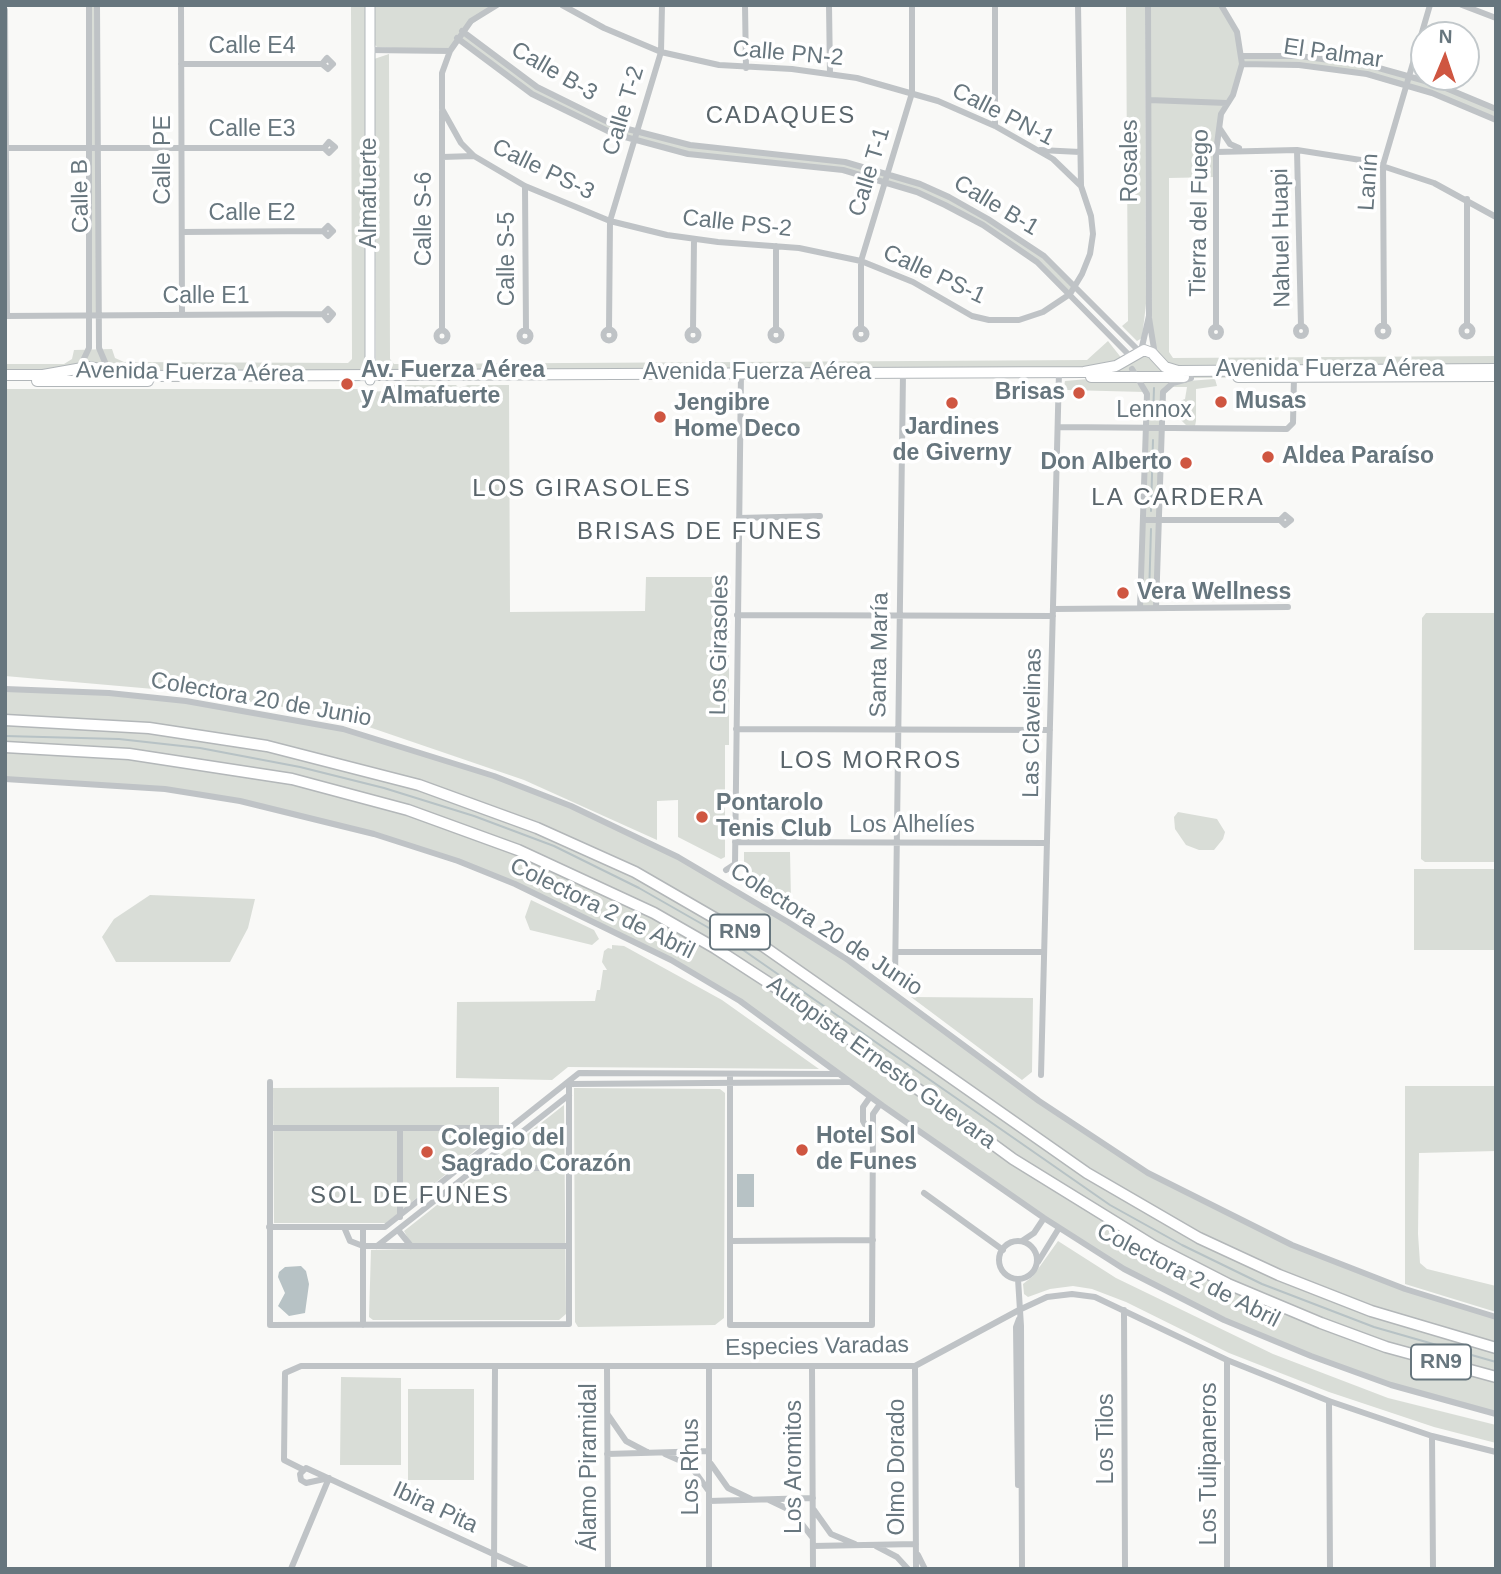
<!DOCTYPE html>
<html>
<head>
<meta charset="utf-8">
<style>
	body { margin:0 }
	#map { position:relative; width:1501px; height:1574px; overflow:hidden; background:#f9f9f7; font-family:Arial,sans-serif }
	canvas { display:block }
	.frame { position:absolute; inset:0; border:7px solid #67767e; pointer-events:none }
	.north { position:absolute; left:1410px; top:21px; width:70px; height:70px; box-sizing:border-box; background:#fff; border:2px solid #c2c8cb; border-radius:50%; rotate:2deg; font-size:19px; font-weight:700; line-height:28px; text-align:center; color:#67767e }
	.north::after { content:''; display:block; margin:auto; width:24px; height:32px; background:#cf5641; clip-path:polygon(50% 0,100% 100%,50% 72%,0 100%) }
</style>
</head>
<body>
<div id="map">
<canvas width="1501" height="1574"></canvas>
<div class="frame"></div>
<div class="north">N</div>
</div>
<script>
const context = document.querySelector('canvas').getContext('2d');
context.lineJoin = 'round';
function fillPath(path, color) {
  context.fillStyle = color;
  context.fill(path, 'evenodd');
}
function poly(rows) {
  const path = new Path2D();
  for (const r of rows) {
    if (r.length === 3) {
      path.moveTo(r[0] + r[2], r[1]);
      path.arc(r[0], r[1], r[2], 0, 2 * Math.PI);
      continue;
    }
    path.moveTo(r[0], r[1]);
    for (let i = 2; i < r.length; i += 2) path.lineTo(r[i], r[i + 1]);
  }
  return path;
}
function stroke(path, color, width, dash) {
  context.strokeStyle = color;
  context.lineWidth = width;
  context.lineCap = dash ? 'butt' : 'round';
  context.setLineDash(dash || []);
  context.stroke(path);
}
function write(font, color, halo, rows, align = 'center') {
  context.font = font + ' Arial,sans-serif';
  context.lineWidth = 7;
  context.setLineDash([]);
  context.textBaseline = 'middle';
  context.strokeStyle = halo;
  context.fillStyle = color;
  for (const [text, x, y, turn = 0] of rows) {
    context.save();
    context.translate(x, y);
    context.rotate((+turn || 0) * Math.PI / 180);
    context.textAlign = isNaN(turn) ? turn : align;
    if (halo) context.strokeText(text, 0, 0);
    context.fillText(text, 0, 0);
    context.restore();
  }
}
const green = poly([
	[89,5,97,5,99,315,90,315],
	[351,5,370,5,370,374,1084,372,1152,353,1148,5,1221,5,1237,32,1242,56,1271,55,1389,70,1496,109,1496,120,1458,103,1347,71,1242,64,1237,83,1221,114,1216,177,1169,178,1169,352,1173,358,1496,356,1496,376,1192,378,1164,389,1156,608,1140,608,1147,394,1141,381,1104,377,5,381,5,364,64,364,72,359,74,350,112,349,115,358,124,362,348,363,352,359],
	[374,5,497,5,463,31,520,77,616,126,690,145,845,162,920,184,1018,237,1075,286,1070,294,1013,244,917,192,843,170,688,154,633,140,532,94,457,38,450,51,377,47,374,44],
	[1126,5,1145,5,1146,304,1142,338,1137,341,1122,326,1128,321],
	[389,54,390,359,394,364,1087,360,1108,341,1123,360,1101,369,379,372,376,370,374,59],
	[1088,379,1135,381,1145,392,1067,390,1063,393,1065,381],
	[1215,379,1217,386,1196,389,1196,421,1195,426,1186,425,1179,418,1180,401,1185,399,1187,387,1170,387,1187,381],
	[385,385,456,385,459,388,468,385,509,385,510,612,645,611,646,577,729,577,729,745,725,745,725,857,721,859,678,837,678,800,657,801,657,840,524,780,363,725,283,707,188,692,5,676,5,389,358,389,369,392,384,391],
	[1426,613,1496,613,1496,862,1425,862,1421,859,1422,618],
	[5,689,153,697,343,729,534,791,678,857,848,960,1039,1101,1148,1173,1220,1211,1353,1270,1496,1317,1496,1414,1391,1385,1224,1320,1124,1269,1044,1218,740,1001,671,960,515,884,374,834,268,809,165,789,5,779],
	[1178,812,1217,819,1225,832,1223,839,1214,850,1199,850,1186,845,1175,829,1174,817],
	[744,852,790,852,791,900,744,873],
	[1414,869,1496,869,1496,950,1414,950],
	[150,895,255,899,248,928,230,962,116,962,102,937,114,919],
	[531,900,594,930,599,939,592,945,530,930,525,917],
	[612,945,624,946,722,1000,819,1069,568,1067,552,1080,456,1078,457,1002,595,1001,597,990,600,990,603,970,607,970,602,962,604,951,608,948,612,949],
	[911,997,1033,998,1032,1072,1022,1080],
	[1405,1086,1496,1086,1496,1151,1419,1153,1418,1234,1420,1263,1427,1269,1496,1286,1496,1312,1405,1284],
	[499,1087,499,1131,386,1223,274,1223,273,1088],
	[574,1088,720,1089,725,1093,724,1318,715,1325,578,1327,575,1322],
	[564,1105,566,1314,559,1320,373,1320,369,1317,371,1250,414,1249,404,1231],
	[1058,1241,1116,1278,1273,1354,1388,1398,1496,1425,1496,1443,1434,1427,1329,1392,1229,1353,1126,1302,1092,1289,1073,1286,1050,1289,1028,1297,1024,1294,1023,1284,1033,1276],
	[341,1377,401,1378,401,1465,340,1465],
	[408,1389,474,1389,474,1480,408,1480]
]);
const water = poly([
	[737,1174,754,1174,754,1207,737,1207],
	[301,1266,306,1271,309,1284,305,1313,289,1316,278,1306,285,1293,278,1277,279,1272,285,1267]
]);
const stream = poly([
	[1153,419,1154,388],
	[1151,511,1153,440],
	[1149,597,1151,529],
	[5,736,119,739,200,748,300,767,384,788,474,816,554,846,639,888,723,936,1110,1205,1182,1245,1262,1284,1374,1327,1496,1362]
]);
const street = poly([
	[97,5,99,348,110,374,105,381],
	[181,5,182,315],
	[497,5,471,21,450,51,442,73,442,109,461,143,474,156,525,186,610,221,667,235,718,242,799,248,861,261,913,282,972,316,989,320,1019,320,1043,312,1070,294,1082,274,1090,254,1093,234,1091,216,1081,186,1053,159,995,126,938,101,857,78,792,69,719,65,661,52,604,28,562,5],
	[745,5,746,68],
	[829,5,830,74],
	[995,5,995,126],
	[1078,5,1081,185],
	[1462,5,1496,18],
	[5,10,7,316],
	[462,31,537,87,616,126,690,145,845,162,920,184,949,197,988,219,1044,256,1139,351],
	[457,38,532,94,614,134,688,154,843,170,917,192,945,205,983,225,1037,262,1132,358],
	[370,50,450,51],
	[1242,56,1299,56,1368,65,1436,84,1496,109],
	[181,64,322,64,328,69,333,64,327,58,322,64],
	[1242,64,1299,65,1367,74,1432,93,1496,120],
	[1149,100,1227,103],
	[1220,129,1230,144,1239,148],
	[5,148,324,148,329,153,335,147,329,142,324,148],
	[1040,150,1080,152],
	[1297,150,1301,326],
	[1216,152,1297,150,1367,161,1434,183,1496,217],
	[442,157,474,156],
	[525,186,526,331],
	[1467,199,1467,325],
	[182,232,323,231,328,236,333,231,328,226,323,231],
	[5,316,323,314,328,320,333,314,328,309,323,314],
	[1149,318,1155,355],
	[1467,331,5.5],
	[1383,331,5.5],
	[1301,331,5],
	[1384,326,1383,165,1430,5],
	[1216,332,5],
	[1216,327,1216,152,1221,114,1233,95,1242,64,1237,32,1221,5],
	[861,334,5.5],
	[861,329,861,261,912,93,912,5],
	[776,335,5.5],
	[693,335,5.5],
	[609,335,5.5],
	[442,330,442,111],
	[609,330,610,221,661,52,662,5],
	[693,330,694,239],
	[776,330,776,246],
	[525,336,5.5],
	[442,336,5.5],
	[1141,351,1149,316,1148,5],
	[1132,369,1147,394,1140,608],
	[82,381,78,371,89,348,89,5],
	[1058,427,1287,429,1293,423,1294,377],
	[739,518,820,516],
	[1143,520,1280,520,1285,515,1291,520,1285,525,1280,520],
	[1156,608,1163,392,1173,383,1191,378],
	[1053,609,1288,607],
	[737,615,1053,616],
	[5,689,109,693,186,701,343,729,494,776,571,806,678,857,788,922,848,960,1039,1101,1148,1173,1292,1245,1405,1289,1496,1317],
	[736,729,1050,730],
	[5,779,165,789,240,801,374,834,458,861,515,884,671,960,740,1001,883,1106,1044,1218,1124,1269,1224,1320,1311,1356,1391,1385,1496,1414],
	[735,842,1047,843],
	[726,870,735,864,741,373],
	[896,952,1044,952],
	[895,980,903,373],
	[730,1074,730,1325,872,1325,873,1114,880,1104],
	[1041,1075,1059,372],
	[270,1082,270,1325,569,1324,569,1084],
	[569,1084,848,1082],
	[870,1097,863,1107,863,1121,872,1137],
	[270,1128,505,1128,515,1137],
	[400,1128,400,1217],
	[477,1168,569,1168],
	[924,1193,1003,1250],
	[269,1227,385,1227,579,1073,839,1074],
	[344,1227,350,1241,363,1246,569,1246],
	[363,1227,363,1325],
	[398,1230,411,1246],
	[730,1241,873,1240],
	[1022,1241,1034,1233,1044,1218],
	[1018,1260,19],
	[377,1246,569,1095],
	[1038,1262,1059,1228],
	[1018,1279,1021,1326,1022,1569],
	[1124,1310,1125,1569],
	[607,1366,608,1569],
	[812,1366,813,1569],
	[915,1366,916,1569],
	[1329,1401,1330,1569],
	[608,1415,626,1441,647,1452],
	[1432,1436,1433,1569],
	[607,1454,709,1451],
	[665,1454,690,1465,708,1490],
	[711,1464,728,1488,751,1499],
	[302,1469,284,1460,285,1373,301,1366,915,1366,1019,1310,1047,1297,1072,1294,1095,1297,1227,1360,1329,1401,1432,1436,1496,1452],
	[329,1478,306,1483,301,1480,300,1474,306,1468,526,1569],
	[1018,1485,1016,1327,1019,1319],
	[769,1500,792,1511,812,1537],
	[709,1501,813,1498],
	[814,1510,831,1534,855,1544],
	[813,1546,916,1544],
	[876,1546,897,1557,908,1569],
	[918,1555,925,1569],
	[291,1569,329,1478],
	[494,1569,495,1366],
	[709,1569,709,1366],
	[1227,1569,1227,1360]
]);
const secondary = poly([
	[370,380,370,5]
]);
const primary = poly([
	[5,375,43,375,88,367,145,376,1084,372,1116,366,1144,350,1152,353,1165,367,1178,371,1496,369],
	[1091,377,1184,377],
	[1238,377,1496,376],
	[37,381,148,381]
]);
const highway = poly([
	[5,720,149,728,267,746,419,785,537,828,635,872,763,946,1087,1173,1199,1238,1279,1275,1371,1311,1496,1348],
	[5,747,129,754,292,779,408,810,518,850,654,913,715,948,806,1007,1013,1159,1154,1246,1228,1284,1321,1323,1386,1347,1496,1377]
]);
const markers = [
	[347,384,7,"#cf5641"],
	[1079,393,7,"#cf5641"],
	[1221,402,7,"#cf5641"],
	[952,403,7,"#cf5641"],
	[660,417,7,"#cf5641"],
	[1268,457,7,"#cf5641"],
	[1186,463,7,"#cf5641"],
	[1123,593,7,"#cf5641"],
	[702,817,7,"#cf5641"],
	[802,1150,7,"#cf5641"],
	[427,1152,7,"#cf5641"]
];
const shields = [
	[740,932,60],
	[1441,1362,60]
];
const shieldNames = [
	["RN9",740,932],
	["RN9",1441,1362]
];
const streetNames = [
	["Calle E4",252,47],
	["Calle PN-2",788,54,5],
	["El Palmar",1333,54,8],
	["Calle B-3",554,72,30],
	["Calle T-2",624,111,-73],
	["Calle PN-1",1003,115,27],
	["Calle E3",252,130],
	["Calle PE",164,160,-90],
	["Rosales",1131,161,-90],
	["Calle PS-3",543,170,26],
	["Calle T-1",870,172,-73],
	["Lanín",1369,182,-86],
	["Almafuerte",370,193,-90],
	["Calle B",81,196,-91],
	["Calle B-1",996,206,31],
	["Tierra del Fuego",1200,213,-89],
	["Calle E2",252,214],
	["Calle S-6",425,219,-90],
	["Calle PS-2",737,224,6],
	["Nahuel Huapi",1282,238,-91],
	["Calle S-5",508,259,-90],
	["Calle PS-1",934,275,25],
	["Calle E1",206,297],
	["Avenida Fuerza Aérea",1330,370],
	["Avenida Fuerza Aérea",190,373,1],
	["Avenida Fuerza Aérea",757,373],
	["Lennox",1154,411],
	["Los Girasoles",720,645,-89],
	["Santa María",880,655,-89],
	["Colectora 20 de Junio",261,700,10],
	["Las Clavelinas",1033,723,-89],
	["Los Alhelíes",912,826],
	["Colectora 2 de Abril",602,909,26],
	["Colectora 20 de Junio",826,930,33],
	["Autopista Ernesto Guevara",881,1063,36],
	["Colectora 2 de Abril",1188,1276,27],
	["Especies Varadas",817,1347,-1],
	["Los Tilos",1107,1439,-90],
	["Los Tulipaneros",1210,1464,-90],
	["Álamo Piramidal",590,1467,-90],
	["Los Rhus",692,1467,-90],
	["Los Aromitos",795,1467,-90],
	["Olmo Dorado",898,1467,-90],
	["Ibira Pita",435,1508,25]
];
const poiNames = [
	["Av. Fuerza Aérea",361,371],
	["y Almafuerte",361,397],
	["Brisas",1065,393,"right"],
	["Musas",1235,402],
	["Jengibre",674,404],
	["Home Deco",674,430],
	["Jardines",952,428,"center"],
	["de Giverny",952,454,"center"],
	["Aldea Paraíso",1282,457],
	["Don Alberto",1172,463,"right"],
	["Vera Wellness",1137,593],
	["Pontarolo",716,804],
	["Tenis Club",716,830],
	["Hotel Sol",816,1137],
	["de Funes",816,1163],
	["Colegio del",441,1139],
	["Sagrado Corazón",441,1165]
];
const neighbourhoodNames = [
	["CADAQUES",781,116],
	["LOS GIRASOLES",582,489],
	["LA CARDERA",1178,498],
	["BRISAS DE FUNES",700,532],
	["LOS MORROS",871,761],
	["SOL DE FUNES",410,1196]
];
fillPath(green, '#d9ddd7');
fillPath(water, '#b7c2c5');
stroke(stream, '#b7c2c5', 2);
stroke(secondary, '#b1b7bb', 11);
stroke(primary, '#b1b6b9', 12);
stroke(highway, '#b3b7b9', 13);
stroke(street, '#bfc3c6', 6);
stroke(secondary, '#fff', 9);
stroke(primary, '#fff', 10);
stroke(highway, '#fff', 10);
for (const [x, y, r, color] of markers) {
  const dot = new Path2D();
  dot.arc(x, y, r, 0, 2 * Math.PI);
  context.fillStyle = color;
  context.fill(dot);
  stroke(dot, '#fff', 2.5);
}
for (const [x, y, w] of shields) {
  const box = new Path2D();
  box.roundRect(x - w / 2, y - 17.5, w, 35, 5);
  context.fillStyle = '#fff';
  context.fill(box);
  stroke(box, '#67767e', 2);
}
write('bold 21px', '#67767e', null, shieldNames);
write('23px', '#67767e', '#fff', streetNames);
write('bold 23px', '#67767e', '#fff', poiNames, 'left');
context.letterSpacing = '2px';
write('24px', '#59646a', '#fff', neighbourhoodNames);
context.letterSpacing = '0px';
</script>
</body>
</html>
